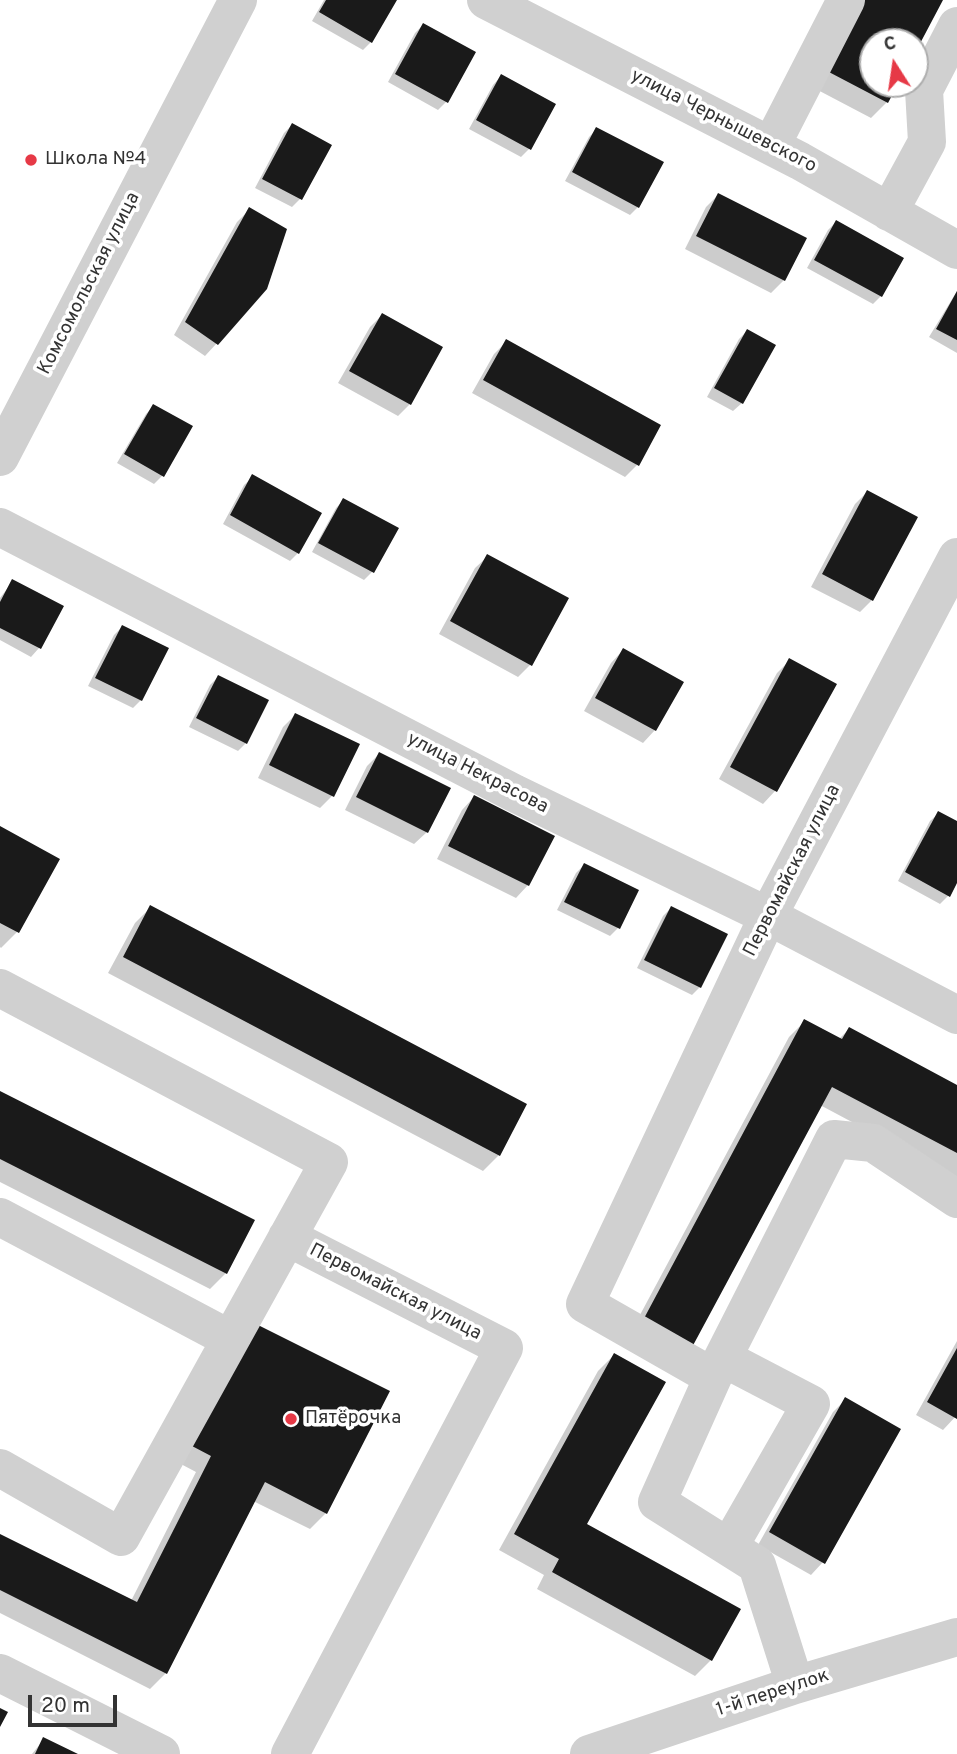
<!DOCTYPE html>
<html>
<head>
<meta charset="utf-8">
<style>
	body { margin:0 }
	#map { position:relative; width:957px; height:1754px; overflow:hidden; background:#fff; font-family:Overpass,sans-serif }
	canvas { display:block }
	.north { position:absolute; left:859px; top:28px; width:70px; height:70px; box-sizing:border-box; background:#fff; border:2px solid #adadad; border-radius:50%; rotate:348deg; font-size:19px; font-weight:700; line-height:28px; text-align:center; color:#333 }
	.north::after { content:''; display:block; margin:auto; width:24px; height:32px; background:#e63946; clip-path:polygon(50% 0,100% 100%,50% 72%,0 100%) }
	.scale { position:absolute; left:28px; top:1695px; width:89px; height:32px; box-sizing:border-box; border:4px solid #333; border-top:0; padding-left:9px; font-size:21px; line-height:24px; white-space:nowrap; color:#333; -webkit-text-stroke:5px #fff; paint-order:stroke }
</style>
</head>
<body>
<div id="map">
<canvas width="957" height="1754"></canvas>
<div class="north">С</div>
<div class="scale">20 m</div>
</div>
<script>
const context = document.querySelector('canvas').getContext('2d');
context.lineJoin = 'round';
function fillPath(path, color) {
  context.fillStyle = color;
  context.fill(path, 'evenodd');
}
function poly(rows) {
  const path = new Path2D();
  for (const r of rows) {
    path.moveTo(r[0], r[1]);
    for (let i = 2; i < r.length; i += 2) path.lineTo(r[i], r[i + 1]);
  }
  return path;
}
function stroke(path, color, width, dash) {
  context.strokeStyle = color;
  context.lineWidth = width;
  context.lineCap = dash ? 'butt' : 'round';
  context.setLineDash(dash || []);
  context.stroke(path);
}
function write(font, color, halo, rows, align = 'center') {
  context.font = font + ' Overpass,sans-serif';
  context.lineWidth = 7;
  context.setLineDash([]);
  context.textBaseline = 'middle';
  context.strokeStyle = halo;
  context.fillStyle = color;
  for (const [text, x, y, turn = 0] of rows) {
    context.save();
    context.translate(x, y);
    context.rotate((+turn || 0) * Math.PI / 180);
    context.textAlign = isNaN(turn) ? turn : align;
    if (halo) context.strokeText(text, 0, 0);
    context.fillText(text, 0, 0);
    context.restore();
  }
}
const shadow = poly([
	[324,0,395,0,371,42,363,50,312,21],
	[858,0,941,0,915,49,915,42,873,42,873,84,896,84,887,102,871,118,812,87],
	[423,25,446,102,438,110,388,82,415,33],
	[501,76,529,149,521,157,469,129,493,85],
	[292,125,329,146,300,199,292,207,255,188,284,133],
	[597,129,638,207,630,215,565,181,589,137],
	[718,195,805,239,784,280,771,293,685,249,706,207],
	[249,210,217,343,205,356,174,335,237,222],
	[836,222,881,296,873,304,807,268,828,230],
	[957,291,957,353,929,337],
	[382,315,410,404,398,416,338,383,370,327],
	[747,331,773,346,742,403,733,411,707,397,739,339],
	[506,342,637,465,625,477,472,393,494,354],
	[154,406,162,476,154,484,117,463,146,414],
	[253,477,298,553,290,561,223,524,244,485],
	[867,492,872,600,860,612,811,587,855,504],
	[344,500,396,529,372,572,364,580,312,552,336,508],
	[488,556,530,665,518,677,439,634,475,568],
	[13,581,62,607,39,648,31,657,0,640,0,598],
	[122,627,141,700,133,708,88,686,114,635],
	[623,650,655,730,643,743,584,711,611,663],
	[790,660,834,685,775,791,763,804,719,779,777,673],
	[218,677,246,743,238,751,189,727,210,685],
	[295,715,332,796,320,808,258,778,283,727],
	[379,754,427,832,414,844,345,810,367,766],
	[474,797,528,885,516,898,437,859,462,810],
	[939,813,957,823,957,880,948,896,940,904,898,881,930,821],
	[0,828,17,932,1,948,0,947],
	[584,865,618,928,610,936,557,910,576,873],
	[151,907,499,1155,483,1171,108,973,135,923],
	[671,908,700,987,692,995,637,968,663,916],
	[805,1021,839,1039,849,1029,957,1087,957,1178,820,1105,626,1341,789,1037],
	[0,1093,226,1273,210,1289,0,1182],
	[239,1341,326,1513,310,1529,253,1501,166,1673,150,1689,0,1613,0,1535,131,1601,196,1472,177,1462],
	[957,1341,957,1415,943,1430,916,1415],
	[614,1355,585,1525,711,1660,695,1676,537,1589,544,1575,499,1550,598,1371],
	[845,1400,823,1562,811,1575,758,1545,833,1412],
	[44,1739,74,1754,32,1754]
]);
const building = poly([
	[326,0,397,0,372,43,319,12],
	[864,0,943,0,915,53,915,42,873,42,873,84,898,84,888,103,827,71],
	[423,23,476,52,448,103,395,74],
	[501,74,556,104,531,150,476,120],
	[292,123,332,145,302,200,262,179],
	[596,127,664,162,639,208,572,172],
	[718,193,807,238,785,281,696,236],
	[249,207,287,229,267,289,218,345,185,322],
	[836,220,904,258,882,297,814,260],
	[957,291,957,340,936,329],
	[382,313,443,347,411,405,349,371],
	[747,329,776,345,743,404,714,388],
	[506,339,661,425,639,466,483,380],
	[153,404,193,426,164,477,124,454],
	[252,474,322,513,299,554,230,515],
	[867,490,918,517,873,601,822,574],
	[343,498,399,528,374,573,318,543],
	[487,554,569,598,532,666,450,621],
	[12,579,64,606,41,649,0,628,0,602],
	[122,625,169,648,142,701,95,678],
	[623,648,684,682,656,731,595,698],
	[789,658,837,684,777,792,730,767],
	[218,675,269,700,247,744,196,718],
	[295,713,360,744,334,797,269,765],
	[379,752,451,788,428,833,356,797],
	[474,795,555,836,529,886,448,846],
	[938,811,957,821,957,883,950,897,905,872],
	[0,826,60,859,19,933,0,923],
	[584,863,639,890,620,929,564,902],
	[150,905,527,1104,500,1156,123,957],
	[671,906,728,934,701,988,644,960],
	[804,1019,842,1039,849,1027,957,1085,957,1153,832,1087,690,1351,641,1324],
	[0,1091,255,1220,227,1274,0,1159],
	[254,1323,390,1391,327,1514,265,1482,167,1674,0,1590,0,1534,137,1602,211,1456,192,1446],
	[957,1348,957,1419,927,1402],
	[614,1353,666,1382,587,1524,741,1609,712,1661,552,1572,559,1559,514,1534],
	[845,1397,901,1429,825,1564,769,1532],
	[0,1708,8,1712,0,1727],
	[43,1737,78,1754,35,1754]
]);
const minor = poly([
	[486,0,800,161,957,250],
	[771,146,846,0],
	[889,212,927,142,924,90,957,26],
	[0,457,238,0],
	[0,527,514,793,768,916,957,1015],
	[0,988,329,1162,121,1537,0,1468],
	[0,1217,230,1339],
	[287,1237,504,1348,290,1754],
	[723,1358,811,1404,729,1547],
	[713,1377,585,1304,768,916,957,557],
	[0,1673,161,1754],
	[795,1685,757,1565,657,1502,713,1377,834,1139,873,1143,957,1199],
	[589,1754,795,1685,957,1637]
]);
const markers = [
	[31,160,7,"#e63946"],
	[291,1419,7,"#e63946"]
];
const streetNames = [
	["улица Чернышевского",723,122,27],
	["Комсомольская улица",90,284,-63],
	["улица Некрасова",477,774,27],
	["Первомайская улица",793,871,-63],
	["Первомайская улица",395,1293,27],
	["1-й переулок",773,1694,-18]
];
const poiNames = [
	["Школа №4",45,160],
	["Пятёрочка",305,1419]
];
fillPath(shadow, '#0003');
fillPath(building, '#1a1a1a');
stroke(minor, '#d0d0d0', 38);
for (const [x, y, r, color] of markers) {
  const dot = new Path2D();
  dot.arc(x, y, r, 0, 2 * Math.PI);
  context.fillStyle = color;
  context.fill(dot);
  stroke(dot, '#fff', 2.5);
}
write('19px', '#333', '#fff', streetNames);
write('19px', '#333', '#fff', poiNames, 'left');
</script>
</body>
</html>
